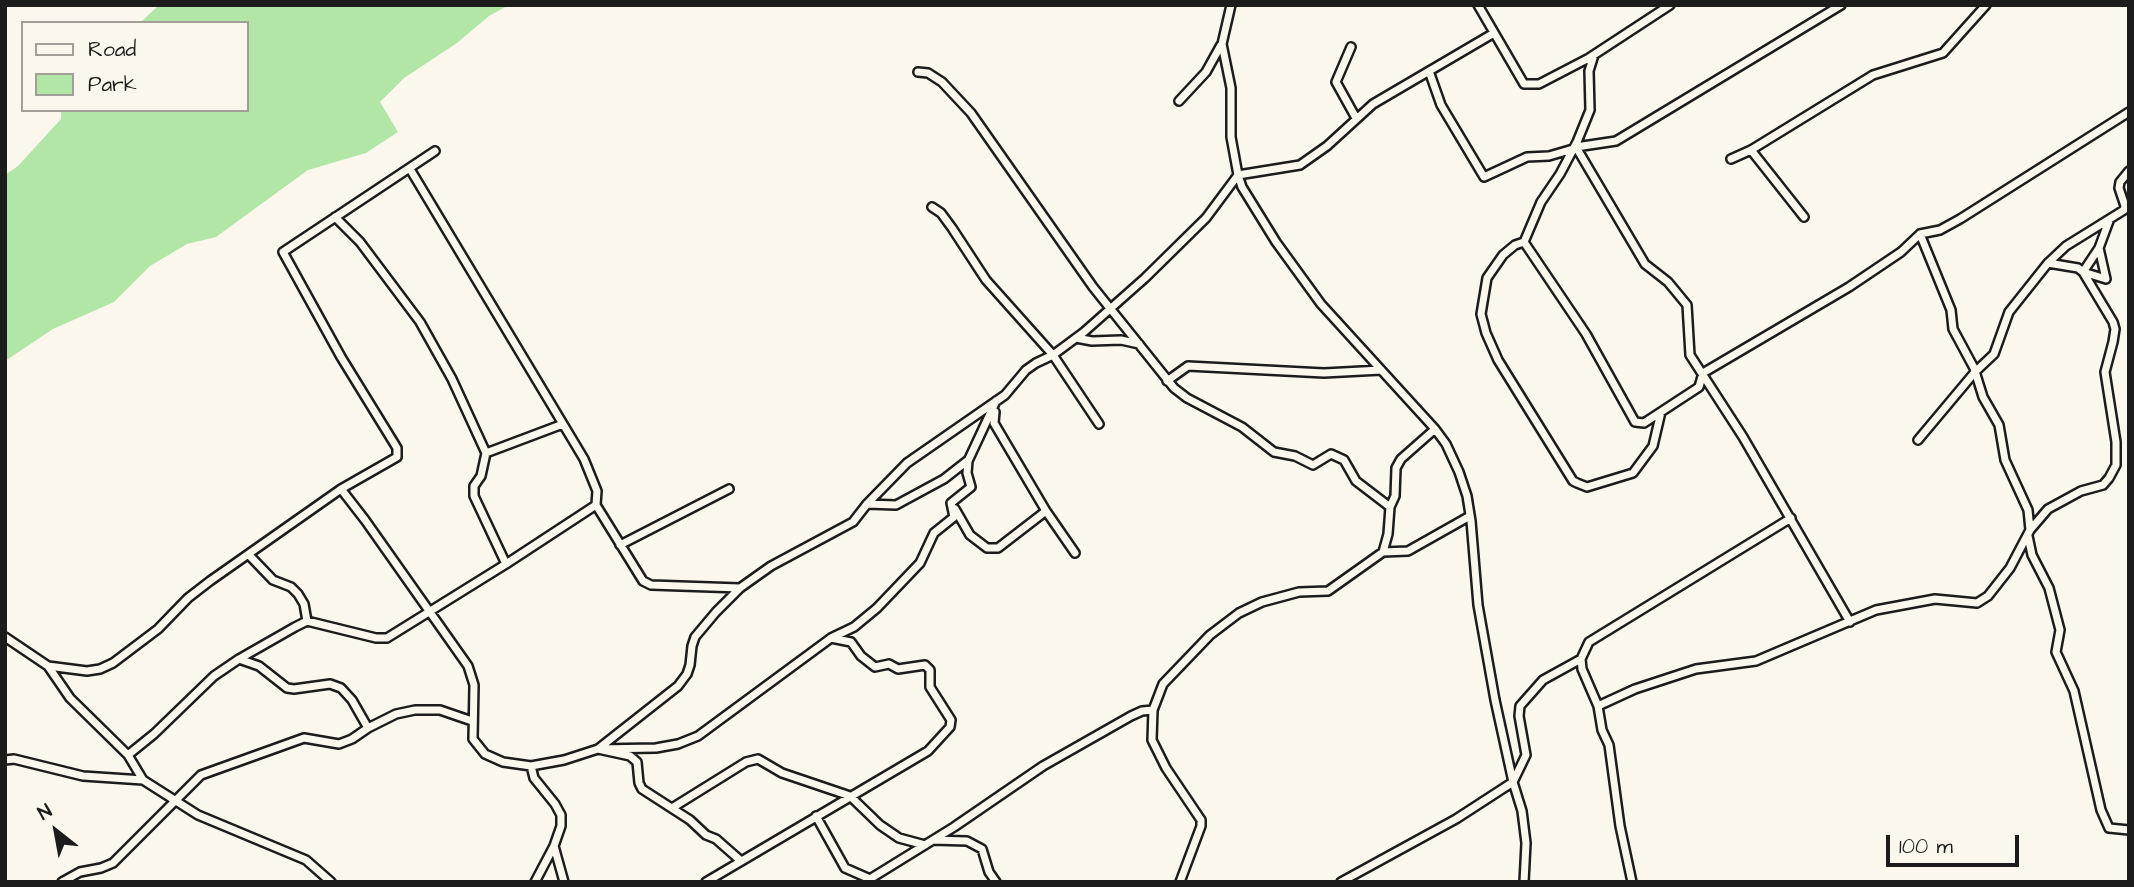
<!DOCTYPE html>
<html>
<head>
<meta charset="utf-8">
<style>
	body { margin:0 }
	#map { position:relative; width:2134px; height:887px; overflow:hidden; background:#fbf7ec; font-family:"Architects Daughter",sans-serif }
	canvas { display:block }
	.frame { position:absolute; inset:0; border:7px solid #1c1c1c; pointer-events:none }
	.legend { position:absolute; left:21px; top:21px; width:228px; height:91px; box-sizing:border-box; background:#fbf7ec; border:2px solid #a29f99; margin:0; padding:9px 12px; list-style:none; font-size:21px; color:#1c1c1c }
	.legend li { display:flex; align-items:center; gap:14px; height:35px }
	.legend b { width:35px; border:2px solid #a29f99 }
	.north { position:absolute; left:21px; top:796px; width:70px; height:70px; -webkit-text-stroke:5px #fbf7ec; paint-order:stroke; rotate:329deg; font-size:19px; font-weight:700; line-height:28px; text-align:center; color:#1c1c1c }
	.north::after { content:''; display:block; margin:auto; width:24px; height:32px; background:#1c1c1c; clip-path:polygon(50% 0,100% 100%,50% 72%,0 100%) }
	.scale { position:absolute; left:1886px; top:835px; width:133px; height:32px; box-sizing:border-box; border:4px solid #1c1c1c; border-top:0; padding-left:9px; font-size:21px; line-height:24px; white-space:nowrap; color:#1c1c1c; -webkit-text-stroke:5px #fbf7ec; paint-order:stroke }
</style>
</head>
<body>
<div id="map">
<canvas width="2134" height="887"></canvas>
<div class="frame"></div>
<ul class="legend">
<li><b style="height:9px;background:#fbf7ec"></b>Road</li>
<li><b style="height:19px;background:#b2e6a7"></b>Park</li>
</ul>
<div class="north">N</div>
<div class="scale">100 m</div>
</div>
<script>
const context = document.querySelector('canvas').getContext('2d');
context.lineJoin = 'round';
function fillPath(path, color) {
  context.fillStyle = color;
  context.fill(path, 'evenodd');
}
function poly(rows) {
  const path = new Path2D();
  for (const r of rows) {
    path.moveTo(r[0], r[1]);
    for (let i = 2; i < r.length; i += 2) path.lineTo(r[i], r[i + 1]);
  }
  return path;
}
function stroke(path, color, width, dash) {
  context.strokeStyle = color;
  context.lineWidth = width;
  context.lineCap = dash ? 'butt' : 'round';
  context.setLineDash(dash || []);
  context.stroke(path);
}
const green = poly([
	[159,5,509,5,489,16,457,43,404,78,380,102,398,132,366,153,308,170,216,237,187,244,150,266,114,302,53,329,5,361,5,175,18,166,61,119,61,110,247,110,247,23,140,23]
]);
const street = poly([
	[1231,5,1222,44,1231,88,1231,137,1238,175,1242,187,1276,242,1321,304,1435,429,1446,444,1459,472,1467,496,1471,521,1478,605,1495,700,1513,782,1522,811,1526,843,1524,882],
	[1478,5,1524,84,1539,84,1589,58,1670,5],
	[1841,5,1616,141,1576,147,1645,264,1668,282,1687,305,1690,355,1743,437,1850,622],
	[1351,47,1336,82,1356,118],
	[1594,55,1589,71,1590,110,1577,142,1560,174,1541,202,1524,242,1515,245,1503,255,1487,278,1481,314,1486,333,1498,360,1573,481,1577,483,1587,487,1633,473,1653,446,1661,412],
	[1429,71,1441,105,1484,177,1527,157,1549,156,1573,149],
	[918,72,928,73,942,82,971,113,1093,287,1174,388,1187,398,1242,427,1274,452,1295,456,1313,465,1331,454,1344,460,1356,481,1390,507],
	[1179,101,1206,72,1221,45],
	[1751,150,1804,217],
	[1731,159,1751,150,1873,75,1943,53,1986,5],
	[410,169,584,459,597,491,596,505,643,581,651,585,740,588],
	[932,207,941,213,952,228,986,280,1053,355,1099,424],
	[335,217,360,242,420,322,452,379,486,453,481,476,474,486,474,496,506,564],
	[1524,242,1586,334,1635,422,1644,423,1699,387,1703,373,1849,287,1901,252,1920,234,1940,230,1960,219,2129,112],
	[2099,248,2083,272,2106,279,2099,248,2109,221],
	[1076,338,1092,341,1121,340,1139,344],
	[1167,381,1188,366,1324,373,1381,370],
	[995,412,994,423,1046,511,1075,553],
	[1918,440,1975,372,1994,354,2009,312,2048,263,2066,246,2124,210,2125,206,2119,188,2120,182,2129,171],
	[486,453,563,424],
	[341,489,365,520,468,666,474,685,473,739,485,754,503,762,531,766,534,778,555,804,561,815,561,826,554,846,564,882],
	[867,504,896,505,944,479,967,461],
	[955,509,970,535,987,548,998,548,1046,511],
	[2030,530,2048,509,2081,491,2103,485,2109,478,2116,465,2116,442,2105,372,2113,342,2115,329,2113,322,2083,272,2078,268,2048,263],
	[2028,536,2032,555,2049,588,2060,630,2056,652,2074,691,2101,810,2109,828,2129,830],
	[620,545,729,489],
	[1383,552,1408,551,1470,516],
	[249,555,273,580,291,587,298,594,304,604,307,621],
	[5,637,48,666,70,698,128,755,143,780,198,815,306,860,331,882],
	[239,659,259,666,287,688,294,689,330,684,341,688,352,700,368,728],
	[48,666,87,671,100,669,113,663,158,629,188,598,210,581,341,489,397,457,397,448,341,357,283,252,435,151],
	[1598,706,1635,689,1696,669,1756,661,1876,610,1935,599,1977,603,1988,596,2010,568,2030,530,2028,510,2005,460,1999,425,1983,397,1974,368,1953,329,1951,310,1920,234],
	[128,755,154,734,214,676,239,659,295,627,307,621,376,638,387,638,506,564,596,505],
	[5,760,14,759,83,776,143,780],
	[531,766,564,760,598,749,678,686,687,674,690,665,692,646,695,637,716,612,740,588,771,566,853,522,867,504,907,463,1005,395,1026,370,1036,363,1053,355,1084,332,1145,278,1206,218,1238,175,1300,165,1327,146,1373,104,1494,33],
	[672,808,746,762,758,759,782,773,850,796,880,825,899,838,925,845],
	[816,816,845,868,870,879],
	[933,840,967,841,982,849,989,872,996,882],
	[741,861,716,839,706,835,690,820,642,789,639,783,637,762,630,756,598,749,656,748,678,744,698,736,831,638,854,627,877,608,920,563,934,533,954,517,951,503,971,487,967,473,968,461,996,401],
	[62,882,80,872,101,868,113,863,201,775,304,738,339,744,352,739,368,728,396,714,415,710,440,710,472,721],
	[535,882,554,846],
	[706,882,928,751,950,727,951,720,930,687,930,670,925,665,898,669,889,664,875,667,861,656,851,642,831,638],
	[865,882,954,827,1043,766,1131,716,1142,711,1153,710],
	[1180,882,1201,826,1201,820,1166,768,1152,740,1153,710,1163,684,1210,635,1239,613,1262,602,1299,592,1328,591,1383,552,1388,534,1390,507,1395,496,1396,468,1401,459,1435,429],
	[1341,882,1456,819,1513,782,1526,755,1519,716,1520,706,1543,680,1581,659],
	[1632,882,1620,826,1609,745,1602,730,1598,706,1582,669,1581,659,1589,642,1791,518]
]);
fillPath(green, '#b2e6a7');
stroke(street, '#1c1c1c', 12);
stroke(street, '#fbf7ec', 7);
</script>
</body>
</html>
